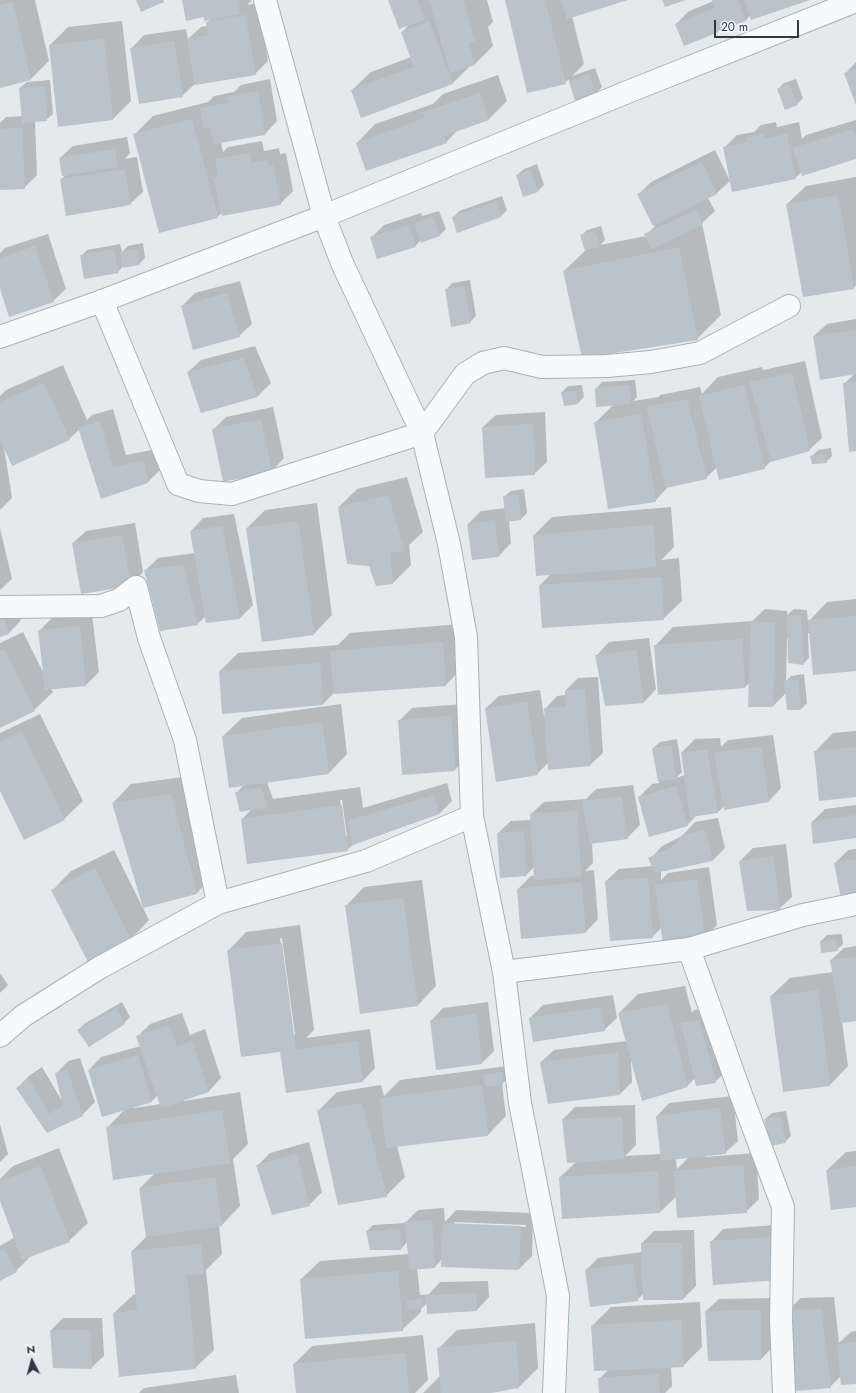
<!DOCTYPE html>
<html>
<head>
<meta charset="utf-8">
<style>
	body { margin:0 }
	#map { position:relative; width:856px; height:1393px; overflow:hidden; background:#e4e9ec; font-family:Jost,sans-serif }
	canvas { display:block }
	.north { position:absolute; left:12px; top:1341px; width:40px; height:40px; -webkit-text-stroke:3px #f4f7f9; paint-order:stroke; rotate:354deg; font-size:11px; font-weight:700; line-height:16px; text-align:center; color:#2b3a45 }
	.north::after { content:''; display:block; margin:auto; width:14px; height:18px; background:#2b3a45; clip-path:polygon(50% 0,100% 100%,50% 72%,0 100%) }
	.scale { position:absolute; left:714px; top:20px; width:85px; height:18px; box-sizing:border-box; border:2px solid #2b3a45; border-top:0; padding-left:5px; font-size:12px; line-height:14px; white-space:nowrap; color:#2b3a45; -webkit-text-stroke:3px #f4f7f9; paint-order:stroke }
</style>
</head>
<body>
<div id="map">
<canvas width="856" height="1393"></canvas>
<div class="north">N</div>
<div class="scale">20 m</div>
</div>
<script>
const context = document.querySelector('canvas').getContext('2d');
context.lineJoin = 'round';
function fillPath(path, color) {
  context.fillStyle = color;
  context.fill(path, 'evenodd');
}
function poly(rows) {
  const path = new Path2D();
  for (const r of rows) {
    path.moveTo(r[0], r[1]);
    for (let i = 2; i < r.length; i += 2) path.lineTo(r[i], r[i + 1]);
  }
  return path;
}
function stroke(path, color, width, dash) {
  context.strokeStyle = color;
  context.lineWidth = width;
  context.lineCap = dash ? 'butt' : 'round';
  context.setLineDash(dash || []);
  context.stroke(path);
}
const shadow = poly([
	[0,0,35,0,49,61,31,79,0,87],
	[183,0,252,0,247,5,258,3,268,61,255,74,196,83,182,96,132,48,144,35,186,29,188,39,201,27,207,26,207,23,211,18,205,16],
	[390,0,487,0,493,22,488,27,493,46,475,64,470,66,453,83,352,90,371,72,411,57,402,32,410,24],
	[506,0,625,0,572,16,584,64,572,76,595,68,602,87,596,93,576,99,569,79,565,83],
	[713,0,807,0,751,15,746,20,685,44,676,24,689,11,714,1],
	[122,21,131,101,113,119,50,45,68,27],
	[856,62,856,103,845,74],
	[498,75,507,101,489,119,458,130,446,142,357,143,375,124,433,104,443,94],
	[270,79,277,121,265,134,221,142,223,152,228,147,262,141,264,151,279,148,280,154,286,153,293,191,280,204,222,213,217,217,134,135,153,116,208,102,214,96,234,92,241,85],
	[796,79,803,98,797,104,778,89,784,83],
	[50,80,53,114,46,120,35,121,37,175,24,188,0,189,0,123,6,117,23,116,20,88,27,82],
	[856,120,856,157,802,172,795,178,724,148,737,135,754,132,761,125,776,122,777,127,799,122,802,139,806,135],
	[127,137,130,153,125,159,137,157,143,192,130,204,61,180,66,174,60,158,73,146],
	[715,150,730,181,717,193,708,198,715,211,702,223,721,315,697,339,564,271,586,250,581,236,587,230,601,226,605,240,600,245,646,236,646,235,655,226,639,194,651,182],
	[537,164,544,185,538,191,524,195,517,175,524,169],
	[856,177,856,285,854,288,787,204,806,186],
	[502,196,507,210,501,216,458,231,453,218,459,211],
	[439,211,446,229,439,236,421,240,415,246,371,238,384,225,421,213,422,216],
	[48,234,66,289,53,301,0,286,0,253,5,248],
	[143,243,145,258,139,264,123,266,118,272,81,256,87,250,120,244,122,252,128,246],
	[470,280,476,316,470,322,446,290,452,283],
	[240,281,252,324,239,336,182,306,195,293],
	[856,319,856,450,844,384,854,374,814,336,827,324],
	[255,346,271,383,258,396,202,412,188,372,201,360],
	[805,361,822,438,809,450,772,460,764,468,717,467,706,478,669,486,655,501,595,423,613,405,596,389,602,382,635,380,637,397,633,401,659,397,660,395,700,387,702,394,718,377,762,367,763,370],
	[63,365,87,420,92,415,113,409,126,455,157,449,161,469,148,482,102,497,80,429,69,439,4,447,12,498,0,510,0,396,6,390],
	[582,385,584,397,578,403,562,392,568,386],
	[273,407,284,458,272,471,213,430,226,417],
	[545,412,547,462,534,474,483,427,496,415],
	[831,448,832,456,826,462,812,456,818,450],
	[407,477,423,532,409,545,411,565,393,583,370,565,339,507,357,489],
	[524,489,527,513,521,519,509,521,511,543,499,556,468,524,481,511,506,508,504,497,511,491],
	[317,503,332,615,314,634,247,528,265,510],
	[671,507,674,547,661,560,679,558,682,601,663,619,540,585,551,574,534,535,552,517],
	[234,514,253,605,240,618,207,622,206,616,197,624,145,571,158,558,195,553,191,531,203,518],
	[135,523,143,572,130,585,73,543,86,531],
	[0,528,12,579,0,590],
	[14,598,21,620,9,633,0,636,0,603],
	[856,599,856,670,810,633,808,633,809,658,803,664,789,638,787,638,786,681,791,676,804,674,807,703,801,709,788,709,786,693,773,706,750,683,745,687,659,694,655,646,673,627,752,621,765,609,787,611,787,615,794,609,807,610,808,622,827,602],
	[92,614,99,672,86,685,51,689,53,692,34,710,0,727,0,643,23,632,44,674,39,631,52,618],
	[461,624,464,666,446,685,334,693,323,704,223,713,220,671,238,653,338,645,350,633],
	[649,638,656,689,644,702,606,705,597,655,609,642],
	[598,677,603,753,590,765,548,763,537,774,486,708,499,696,540,690,544,716,545,716,545,709,557,696,566,695,566,690,578,678],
	[341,704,347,754,329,773,267,782,273,799,360,787,363,808,447,783,452,801,439,814,355,843,347,850,242,819,252,809,236,793,244,785,223,736,242,718],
	[340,800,342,800,347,836,345,836],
	[463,704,467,757,455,770,399,721,412,708],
	[40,714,83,801,64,819,0,788,0,733],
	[856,731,856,796,815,752,833,733],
	[773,735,781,788,769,801,724,806,718,812,697,815,687,825,639,797,652,784,659,783,653,748,660,742,677,739,682,772,676,778,685,775,682,752,695,739,720,738,721,747,728,740],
	[190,776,215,874,197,893,144,907,113,803,131,784],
	[633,785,640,825,627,838,592,843,593,863,585,871,594,870,598,919,586,932,518,889,531,876,535,876,535,866,526,875,501,877,498,833,511,821,532,820,531,814,544,802,586,799,596,789],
	[856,805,856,837,812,822,825,809],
	[718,818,725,848,713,860,661,871,661,880,668,873,709,867,717,925,705,937,662,927,652,937,606,881,619,869,653,866,650,859,662,846,682,836,695,822],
	[786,844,792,897,779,909,740,861,753,848],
	[856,849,856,899,835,863,848,850],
	[114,850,149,920,131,939,53,890,71,871],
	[422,880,436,986,418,1005,346,906,364,887],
	[300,925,314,1030,306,1038,370,1029,375,1068,363,1081,281,1053,228,951,246,932],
	[280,938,282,938,295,1035,293,1035],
	[842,934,843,944,837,950,821,941,827,935],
	[856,946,856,1020,842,1022,848,1066,830,1085,771,996,790,978,833,972,831,960,844,948],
	[0,973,8,985,0,993],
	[685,986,692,1013,694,1010,712,1008,728,1069,715,1082,695,1078,687,1086,631,1061,632,1082,620,1094,541,1062,554,1050,627,1041,619,1013,638,994],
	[613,995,617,1018,604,1030,530,1018,543,1005],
	[122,1002,130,1017,124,1023,78,1030,84,1024],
	[488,1002,494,1051,482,1063,431,1021,443,1008],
	[182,1013,190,1035,205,1029,221,1078,209,1091,184,1100,184,1101,240,1092,248,1144,233,1159,240,1206,222,1225,219,1225,222,1254,206,1270,214,1350,195,1368,114,1313,133,1295,136,1294,132,1251,147,1236,140,1188,155,1173,107,1128,125,1109,89,1070,101,1057,141,1046,138,1036,150,1024],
	[158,1095,161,1104,134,1108,134,1107,152,1101],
	[80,1058,95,1102,82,1115,48,1132,17,1088,30,1075,42,1067,62,1101,56,1074,68,1061],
	[508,1066,509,1077,502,1084,506,1116,488,1135,397,1146,405,1177,386,1196,319,1110,337,1092,381,1085,384,1096,400,1080],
	[733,1096,738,1141,725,1153,705,1155,705,1157,756,1153,759,1199,746,1212,677,1196,660,1212,560,1177,576,1162,563,1119,575,1107,635,1105,636,1145,625,1156,661,1154,657,1116,669,1103],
	[689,1157,677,1169,676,1159],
	[786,1111,791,1136,785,1142,765,1119,772,1113],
	[0,1124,8,1154,0,1162],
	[309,1142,322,1192,309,1205,257,1166,270,1153],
	[59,1148,88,1223,69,1241,28,1257,29,1258,16,1271,0,1279,0,1246,15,1237,0,1199,0,1179,13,1166],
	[856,1151,856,1206,827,1170,846,1152],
	[444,1208,445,1222,456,1210,533,1213,532,1256,519,1269,442,1259,435,1267,417,1268,420,1295,429,1294,440,1282,488,1281,489,1297,477,1310,428,1302,423,1307,421,1307,421,1312,402,1330,301,1279,320,1261,409,1254,407,1242,401,1249,367,1231,373,1225,405,1223,418,1210],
	[454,1222,526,1225,526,1227,454,1224],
	[788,1224,791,1267,711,1242,723,1229],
	[694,1230,696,1286,683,1299,644,1299,644,1293,637,1300,586,1270,598,1258,642,1252,642,1243,654,1231],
	[834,1297,839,1343,851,1332,856,1331,856,1383,841,1376,830,1387,788,1310,801,1298],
	[774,1298,773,1347,761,1359,706,1311,719,1299],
	[700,1302,702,1347,683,1366,671,1366,672,1386,665,1393,600,1393,599,1379,608,1370,592,1326,611,1307],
	[63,1318,102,1318,104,1356,91,1368,51,1330],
	[535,1323,538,1368,519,1387,486,1393,423,1393,439,1377,441,1377,438,1349,457,1330],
	[423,1335,428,1380,415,1393,297,1393,294,1364,312,1346],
	[236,1375,239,1393,139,1393,144,1388]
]);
const building = poly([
	[136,0,163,0,164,2,141,12],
	[182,0,237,0,240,14,204,21,204,17,186,21],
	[388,0,418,0,425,20,399,29],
	[429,0,463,0,475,41,469,43,475,65,450,73],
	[505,0,545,0,566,84,527,93],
	[561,0,628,0,567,19],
	[662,0,686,0,665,7],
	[712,0,738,0,746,21,684,46,675,24,715,8],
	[744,0,810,0,751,20],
	[13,2,31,80,0,88,0,5],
	[245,15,256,75,195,85,187,39,208,35,206,22],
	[429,21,453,84,361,118,351,90,414,67,401,32],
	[104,39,113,120,58,127,49,45],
	[174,41,183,97,139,104,130,48],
	[856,69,856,105,844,73],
	[589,74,596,94,575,101,569,81],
	[789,84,798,105,785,110,777,89],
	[45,86,47,121,22,123,19,88],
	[258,91,265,135,214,144,210,127,204,128,200,108,229,103,227,97],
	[480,93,489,120,444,136,447,143,366,171,356,143,425,118,423,112],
	[192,119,218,218,159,233,133,134],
	[22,128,25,189,0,190,0,129],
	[852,129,856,140,856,159,802,176,793,148],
	[763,134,764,139,787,134,796,179,732,192,723,147,748,142,747,137],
	[115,149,118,167,62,176,59,158],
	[250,153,251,163,267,160,268,166,273,165,281,205,222,216,214,178,218,177,215,159],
	[702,162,717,194,653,226,637,194],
	[124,169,131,205,66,216,60,179],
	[531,170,538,192,523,197,516,175],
	[838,195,854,289,803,297,786,204],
	[496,201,501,217,457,233,452,217],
	[696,210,703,224,652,249,644,234],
	[433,216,440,236,421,243,414,223],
	[409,225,416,247,377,259,370,237],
	[595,231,600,247,585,251,580,235],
	[35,246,54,302,9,317,0,289,0,258],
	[679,247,698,340,582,358,563,271],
	[114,249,119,273,84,279,80,255],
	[137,249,140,265,123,268,120,252],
	[464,286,471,323,451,327,445,289],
	[227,293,240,337,193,350,181,306],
	[856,330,856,374,820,380,813,336],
	[243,358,258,397,201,413,187,372],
	[792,373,810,451,771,462,750,382],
	[856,382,856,451,849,452,843,383],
	[44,383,70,440,12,466,0,439,0,402],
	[629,385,631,404,596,407,595,388],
	[744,385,765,469,719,480,699,396],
	[576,391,578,404,564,406,561,392],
	[687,399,707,479,666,488,647,407],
	[641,414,656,502,608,509,594,422],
	[261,419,272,472,223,482,212,429],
	[100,421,113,467,144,461,148,483,101,499,78,428],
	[533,424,535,475,485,478,482,427],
	[825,454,827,463,812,464,810,456],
	[388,495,405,551,390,553,393,584,376,586,369,566,347,564,338,507],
	[518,495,521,520,506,522,503,496],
	[495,520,499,557,472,560,467,524],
	[298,521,314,635,262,642,246,528],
	[653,525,656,567,536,576,533,535],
	[222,526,240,619,206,623,190,531],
	[122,535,131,586,81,594,72,543],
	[183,565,198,625,160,631,144,570],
	[661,577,664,620,542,628,539,585],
	[2,610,9,634,0,637,0,611],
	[787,615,801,615,804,665,788,663],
	[856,616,856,671,813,675,808,620],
	[751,621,775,623,773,707,748,707],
	[80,626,86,686,45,690,38,630],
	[742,639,745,688,658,695,654,645],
	[443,642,446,686,334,694,330,651],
	[4,649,35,711,0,728,0,651],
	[636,650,644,703,605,706,595,655],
	[320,663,323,705,222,714,219,671],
	[798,680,801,710,787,710,784,681],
	[585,689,591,766,548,770,544,708,566,707,565,690],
	[527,702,538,775,496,782,485,708],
	[451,716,455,771,402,775,398,720],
	[322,722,329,774,229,788,222,736],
	[22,731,65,820,24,840,0,791,0,742],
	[671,745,676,779,658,782,652,748],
	[761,747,769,802,724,810,714,752],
	[856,747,856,797,819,801,814,751],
	[707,750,718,813,690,817,681,752],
	[676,786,688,826,649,837,638,797],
	[261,788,268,807,240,812,235,792],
	[171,794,197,894,143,908,112,803],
	[434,795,439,814,353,845,347,821],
	[621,797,628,839,590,844,582,801],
	[342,805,348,851,247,864,241,819],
	[577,811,581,876,534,880,530,814],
	[856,815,856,838,813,844,811,822],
	[705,830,713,861,655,873,648,858,672,847,680,839,682,835],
	[524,831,526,876,500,878,497,833],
	[773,856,780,910,747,911,739,861],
	[856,859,856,900,842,903,834,863],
	[95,868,131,940,88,962,51,890],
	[648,878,653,938,610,941,605,881],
	[697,879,705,938,663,944,655,885],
	[581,882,586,933,521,939,517,889],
	[403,898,418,1006,360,1014,345,905],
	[836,940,838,951,821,953,820,941],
	[282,943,296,1050,357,1041,363,1082,286,1093,280,1052,241,1057,227,950],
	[856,957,856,1021,841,1023,830,960],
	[818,990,830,1086,783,1092,770,996],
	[667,1004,688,1087,642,1101,618,1013],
	[601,1007,605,1031,533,1042,529,1018],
	[116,1008,125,1024,89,1047,77,1030],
	[476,1014,482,1064,436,1070,430,1020],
	[699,1020,716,1083,696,1086,681,1023],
	[169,1025,177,1047,192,1041,209,1092,161,1108,136,1036],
	[618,1053,620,1095,548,1104,540,1062],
	[138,1055,152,1102,102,1117,88,1070],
	[67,1070,83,1116,47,1133,16,1088,29,1079,49,1114,63,1106,55,1073],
	[502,1072,503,1085,486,1087,483,1075],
	[482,1085,488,1136,386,1148,380,1098],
	[362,1103,387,1197,338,1205,317,1110],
	[720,1108,726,1154,661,1161,656,1116],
	[222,1110,230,1163,113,1180,106,1127],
	[622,1117,624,1159,567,1163,562,1119],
	[780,1117,786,1143,770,1146,764,1119],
	[297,1154,310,1206,272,1215,256,1165],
	[743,1165,747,1213,677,1218,674,1171],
	[41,1166,70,1242,22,1260,0,1201,0,1181],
	[856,1166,856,1207,831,1210,826,1170],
	[658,1171,660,1213,562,1219,559,1177],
	[215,1177,222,1226,146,1237,139,1188],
	[432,1220,435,1268,410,1270,404,1222],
	[443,1223,521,1226,519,1270,441,1267],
	[400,1229,401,1250,370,1250,366,1231],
	[776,1237,779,1280,713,1285,710,1241],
	[641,1243,682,1243,683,1300,643,1300],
	[201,1244,204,1274,187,1275,196,1369,119,1377,113,1313,137,1310,131,1251],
	[4,1248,17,1272,0,1281,0,1250],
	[633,1263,638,1301,590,1307,585,1270],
	[398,1271,403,1331,305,1339,300,1279],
	[476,1293,477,1311,427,1314,426,1295],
	[423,1299,423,1308,408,1309,407,1301],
	[821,1309,831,1388,795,1391,787,1310],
	[761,1310,761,1360,708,1361,705,1311],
	[681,1320,684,1367,594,1371,591,1325],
	[50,1330,90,1330,92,1369,53,1368],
	[516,1341,519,1388,491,1393,441,1393,437,1348],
	[856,1342,856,1384,841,1385,837,1344],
	[405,1353,409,1393,296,1393,293,1364],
	[658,1374,660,1393,599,1393,598,1378]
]);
const minor = poly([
	[265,0,324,216,342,263,422,433,449,544,466,637,472,816,504,972,520,1103,558,1296,554,1393],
	[102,301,178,484,199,491,232,494,422,433,465,374,483,363,504,358,542,367,607,366,651,362,700,353,789,306],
	[0,607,101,606,119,600,136,587,149,638,185,740,218,903],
	[689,949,740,1092,783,1207,781,1320,784,1393],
	[504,972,689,949,803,915,856,904],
	[0,1036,23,1016,99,968,218,903,366,861,472,816]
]);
const tertiary = poly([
	[0,337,102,301,324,216,630,91,856,1]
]);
fillPath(shadow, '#0003');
fillPath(building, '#bbc3ca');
stroke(minor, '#a9b1b7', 24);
stroke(tertiary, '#a9b1b7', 24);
stroke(minor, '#f7f9fa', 22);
stroke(tertiary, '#f7f9fa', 22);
</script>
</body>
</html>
